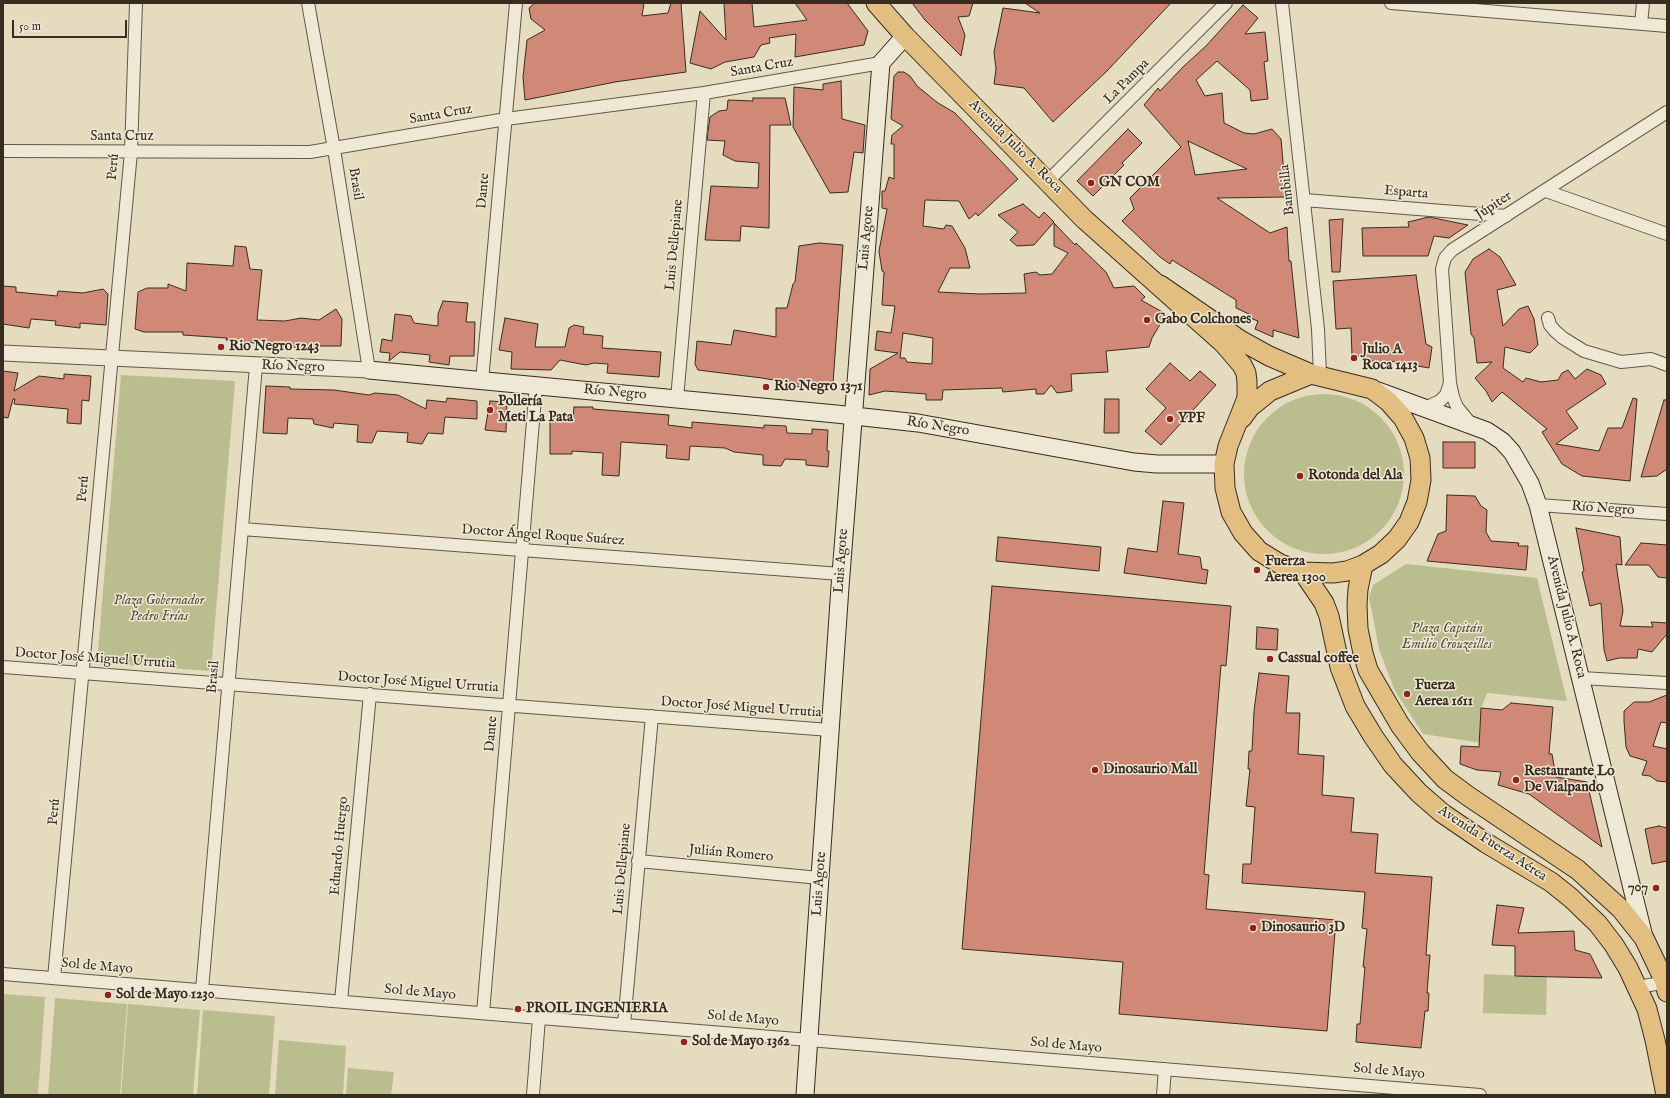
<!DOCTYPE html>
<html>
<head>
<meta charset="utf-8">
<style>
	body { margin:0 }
	#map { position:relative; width:1670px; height:1098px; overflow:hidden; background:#e5dbbf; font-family:"IM FELL English",serif }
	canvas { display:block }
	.frame { position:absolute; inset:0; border:4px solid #382c21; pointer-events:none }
	.scale { position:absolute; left:12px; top:20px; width:115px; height:18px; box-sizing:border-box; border:2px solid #382c21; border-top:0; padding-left:5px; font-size:12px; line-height:14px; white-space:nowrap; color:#382c21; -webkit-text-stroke:3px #eee8d5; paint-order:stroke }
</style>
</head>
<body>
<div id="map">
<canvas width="1670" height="1098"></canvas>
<div class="frame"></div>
<div class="scale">50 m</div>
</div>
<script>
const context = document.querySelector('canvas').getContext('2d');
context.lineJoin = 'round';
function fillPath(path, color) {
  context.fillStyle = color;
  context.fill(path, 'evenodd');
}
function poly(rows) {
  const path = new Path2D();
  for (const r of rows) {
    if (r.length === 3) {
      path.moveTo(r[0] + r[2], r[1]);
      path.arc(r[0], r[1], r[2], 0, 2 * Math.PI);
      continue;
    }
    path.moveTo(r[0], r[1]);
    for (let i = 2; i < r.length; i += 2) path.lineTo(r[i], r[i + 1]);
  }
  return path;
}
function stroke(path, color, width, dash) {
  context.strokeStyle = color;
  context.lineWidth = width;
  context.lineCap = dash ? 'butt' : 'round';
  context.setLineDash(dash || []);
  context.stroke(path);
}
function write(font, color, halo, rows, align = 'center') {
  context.font = font + ' "IM FELL English",serif';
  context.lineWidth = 3;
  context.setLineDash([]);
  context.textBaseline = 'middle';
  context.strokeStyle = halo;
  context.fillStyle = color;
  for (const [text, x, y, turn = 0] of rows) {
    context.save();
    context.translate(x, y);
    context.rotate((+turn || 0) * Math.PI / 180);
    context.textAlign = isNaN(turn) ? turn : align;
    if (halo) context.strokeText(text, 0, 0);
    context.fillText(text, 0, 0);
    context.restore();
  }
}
const green = poly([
	[121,375,235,381,211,671,97,663],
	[1324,474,80],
	[1406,564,1537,578,1567,701,1487,693,1481,708,1479,737,1482,743,1423,734,1395,691,1379,649,1369,597,1373,585],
	[1484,974,1547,977,1546,1015,1483,1013],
	[3,994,45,997,38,1095,3,1095],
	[55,998,127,1004,120,1095,48,1095],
	[128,1004,200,1010,193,1095,121,1095],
	[203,1010,275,1016,269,1095,197,1095],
	[279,1040,346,1046,343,1095,275,1095],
	[348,1068,394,1072,391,1095,346,1095]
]);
const building = poly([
	[535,3,644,3,642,16,668,13,671,3,681,3,686,72,615,82,525,100,523,77,527,40,545,30,531,19,529,8,535,3],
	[724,3,752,3,754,27,807,20,795,3,847,3,868,31,864,45,795,57,796,34,769,38,770,43,761,45,754,57,725,62,711,69,690,63,700,11,726,40,724,3],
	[912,3,973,3,969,16,958,17,965,35,961,56,925,20,912,3],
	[1025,3,1171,3,1107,71,1053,122,1024,88,994,84,996,69,994,52,1003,8,1040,13,1025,3],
	[1243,5,1258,18,1245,34,1265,32,1268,61,1264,62,1268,99,1251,101,1250,90,1217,61,1196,80,1205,96,1222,93,1224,123,1244,133,1254,134,1272,129,1281,139,1286,197,1217,198,1270,233,1287,227,1289,261,1291,261,1299,338,1273,330,1273,337,1255,329,1258,321,1250,318,1251,315,1236,308,1236,300,1172,260,1170,264,1160,257,1122,221,1134,209,1130,198,1181,147,1144,105,1158,88,1160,91,1184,66,1206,46,1243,5],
	[1188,141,1247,169,1195,175,1188,141],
	[898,72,904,72,910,76,917,86,938,103,955,113,1018,179,978,216,976,213,969,219,959,201,925,200,923,226,944,229,946,225,952,226,965,248,970,268,950,268,938,292,980,294,1026,293,1024,274,1036,272,1040,275,1052,274,1068,253,1054,246,1054,223,1075,245,1076,243,1106,272,1114,288,1134,286,1145,297,1141,300,1166,314,1152,338,1149,347,1106,351,1108,372,1071,374,1072,391,1057,393,1051,385,1044,394,1036,394,1036,389,1003,392,1002,388,943,390,942,400,926,400,926,394,885,391,869,395,870,369,898,353,875,350,877,331,891,333,895,306,882,305,884,272,882,271,879,251,887,209,882,208,882,191,885,191,889,177,894,179,894,144,891,144,892,135,903,126,891,119,894,76,898,72],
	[903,333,933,338,932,364,907,362,905,358,900,358,903,333],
	[841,81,842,119,865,125,863,153,854,152,848,192,830,193,793,127,794,87,823,90,823,84,841,81],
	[753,98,785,98,791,125,770,125,769,228,741,226,740,241,705,240,711,186,758,188,759,163,735,161,723,155,725,141,707,140,710,117,719,111,727,110,728,100,753,101,753,98],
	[1128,129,1142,143,1122,163,1124,165,1093,196,1077,181,1128,129],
	[1023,204,1039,218,1044,212,1054,222,1034,245,1017,246,1010,240,1018,232,998,215,1023,204],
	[1429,217,1468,225,1449,238,1434,236,1428,256,1363,256,1362,228,1409,227,1408,222,1429,217],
	[1343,219,1340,272,1332,272,1329,220,1343,219],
	[819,243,843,245,833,383,820,389,791,386,791,383,762,378,698,370,695,364,697,341,731,345,734,330,776,337,776,308,787,308,793,284,795,282,799,246,819,243],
	[235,246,246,247,250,269,262,270,257,320,285,321,301,318,319,320,336,309,342,319,341,346,313,346,313,349,283,346,226,340,227,338,183,335,183,332,144,332,135,329,138,292,147,288,168,288,168,284,186,291,187,263,233,266,235,246],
	[1489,249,1500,257,1516,285,1497,290,1503,326,1519,309,1528,306,1534,319,1538,345,1530,353,1505,347,1503,368,1523,382,1526,378,1541,382,1558,380,1562,373,1568,370,1575,379,1587,369,1601,375,1606,384,1566,411,1578,428,1556,444,1599,451,1608,428,1622,428,1633,398,1637,399,1630,481,1582,476,1562,464,1542,432,1547,429,1502,392,1492,402,1486,391,1475,378,1492,362,1477,363,1474,338,1471,334,1465,272,1473,259,1489,249],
	[1416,275,1426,344,1432,347,1429,368,1389,361,1374,363,1371,359,1352,355,1351,328,1336,329,1333,281,1416,275],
	[3,286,16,287,16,292,57,296,58,291,83,293,103,289,108,294,106,325,80,323,80,328,55,325,56,321,31,319,29,328,3,324,3,286],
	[443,301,468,303,466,322,475,322,474,356,450,356,449,365,429,362,430,355,400,352,389,361,390,353,380,352,382,339,392,341,395,314,411,316,414,323,438,326,438,314,443,301],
	[505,318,538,324,535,347,565,347,569,328,574,325,584,327,583,334,603,336,602,348,661,352,659,377,607,373,608,364,594,363,586,365,560,360,551,370,511,369,512,352,499,350,505,318],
	[1170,363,1190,381,1200,371,1216,385,1161,445,1145,431,1166,408,1146,389,1170,363],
	[3,371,18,373,14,391,39,376,64,379,64,374,91,376,89,401,82,400,81,424,67,423,68,409,14,404,15,399,13,399,8,418,3,417,3,371],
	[266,386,290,387,290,389,334,390,369,395,375,393,398,395,426,409,427,400,446,402,447,398,477,401,477,419,445,417,443,434,428,433,422,444,407,442,408,433,377,431,372,443,357,442,358,425,334,423,333,428,314,424,313,419,288,418,287,434,263,433,266,386],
	[1105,399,1119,399,1119,433,1104,433,1105,399],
	[1664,400,1667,400,1667,469,1657,476,1641,477,1664,400],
	[490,401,507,402,506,432,485,430,490,401],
	[574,407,593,407,593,409,669,415,668,425,692,428,692,422,764,428,764,425,786,426,787,433,812,434,812,429,828,430,827,451,829,451,828,467,806,465,806,460,785,459,781,466,763,465,763,455,734,452,725,448,690,446,689,460,666,458,667,445,621,442,619,476,602,475,603,453,572,451,572,454,550,454,550,418,573,418,574,407],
	[1443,442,1475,442,1475,468,1443,468,1443,442],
	[1447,495,1475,496,1481,506,1487,510,1486,532,1491,541,1519,543,1518,546,1528,546,1526,570,1427,561,1438,534,1446,531,1447,495],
	[1163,501,1184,503,1178,554,1200,557,1202,569,1208,570,1206,584,1124,573,1128,548,1157,552,1163,501],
	[1576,528,1620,537,1622,565,1616,564,1623,611,1620,626,1653,627,1651,622,1667,623,1667,634,1652,652,1638,649,1637,658,1619,658,1607,661,1604,650,1601,603,1590,606,1582,572,1584,571,1576,528],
	[998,537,1101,547,1099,571,996,561,998,537],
	[1641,543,1667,545,1667,578,1658,577,1649,565,1625,565,1641,543],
	[992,586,1231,606,1226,666,1221,665,1204,874,1209,875,1206,909,1336,920,1327,1031,1119,1014,1123,962,962,949,992,586],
	[1257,627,1278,629,1277,650,1256,649,1257,627],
	[1259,673,1289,676,1286,713,1300,713,1298,754,1324,756,1322,795,1354,798,1351,832,1378,834,1375,873,1432,877,1426,955,1430,955,1427,993,1429,993,1428,1011,1425,1011,1421,1048,1356,1042,1357,1024,1360,1024,1365,967,1363,967,1367,929,1362,928,1365,892,1242,883,1243,864,1251,864,1255,807,1246,806,1250,769,1248,769,1249,751,1252,751,1254,711,1259,673],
	[1667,695,1667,723,1661,722,1653,746,1667,749,1667,782,1657,781,1650,776,1642,775,1647,761,1630,756,1626,747,1624,721,1624,711,1634,702,1649,702,1667,695],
	[1511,703,1553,707,1549,754,1552,754,1556,777,1587,782,1602,847,1529,794,1498,785,1501,772,1477,770,1460,764,1461,746,1479,747,1481,708,1502,710,1511,703],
	[1659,826,1667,828,1667,861,1652,864,1645,829,1659,826],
	[1497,905,1524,908,1518,933,1574,931,1575,950,1590,954,1602,978,1515,976,1515,946,1492,945,1497,905]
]);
const minor = poly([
	[308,3,334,149,369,370],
	[1282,3,1318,329,1320,375],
	[1391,3,1667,26],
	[1641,24,1643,3],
	[3,151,310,152,506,119,704,93,881,63],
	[1048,181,1226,3],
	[1546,191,1667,234],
	[1304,200,1506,216],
	[1548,318,1550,325,1555,331,1563,338,1584,351,1621,362,1651,359,1667,365],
	[482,381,516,3],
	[677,399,704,93],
	[1425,408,1440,401,1446,395,1450,383],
	[1471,424,1457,407,1453,397,1450,383,1442,269,1445,258,1452,250,1667,112],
	[1538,505,1667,514],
	[242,529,841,574],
	[3,667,830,730],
	[1581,678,1667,683],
	[638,861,820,878],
	[3,974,1480,1095],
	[54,978,131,152,136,3],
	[1638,987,1667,982],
	[202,990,256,366],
	[341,1001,370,694],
	[483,1013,536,386],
	[624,1024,652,716],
	[533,1095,539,1018],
	[1163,1095,1165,1069]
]);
const tertiary = poly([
	[3,353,369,370]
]);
const secondary = poly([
	[369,370,836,414,918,423,1134,462,1157,464,1224,464],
	[1378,391,1487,431,1502,441,1512,452,1530,483,1538,505,1644,937],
	[805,1095,840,587,881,63,905,36]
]);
const primary = poly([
	[876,3,905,36,1084,219,1224,344,1242,365,1246,373,1247,382,1247,398,1228,446,1224,464,1225,488,1231,512,1243,533,1259,551,1280,564,1303,572,1333,573,1347,571,1363,565,1381,554,1397,539,1409,522,1417,502,1421,480,1420,458,1414,438,1403,418,1389,402,1372,389,1311,374,1269,356,1240,340,1160,285],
	[1242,418,1250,407,1270,391,1311,374],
	[1363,565,1358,589,1357,605,1358,629,1363,653,1368,670,1400,725,1420,752,1445,779,1468,796,1578,870,1621,909,1644,938,1665,982,1667,992],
	[1303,572,1324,603,1329,616,1340,667,1355,706,1373,736,1393,765,1419,793,1442,813,1486,843,1551,882,1571,898,1598,924,1614,945,1628,968,1647,1009,1655,1040,1666,1095]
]);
const markers = [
	[1091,183,4,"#8f2418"],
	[1147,320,4,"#8f2418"],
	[221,347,4,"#8f2418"],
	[1354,358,4,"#8f2418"],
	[766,387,4,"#8f2418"],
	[490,410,4,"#8f2418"],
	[1170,419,4,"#8f2418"],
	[1300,476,4,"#8f2418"],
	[1257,570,4,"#8f2418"],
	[1270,659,4,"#8f2418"],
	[1407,694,4,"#8f2418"],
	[1095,770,4,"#8f2418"],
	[1516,780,4,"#8f2418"],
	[1656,888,4,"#8f2418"],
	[1253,928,4,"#8f2418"],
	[108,995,4,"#8f2418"],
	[518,1009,4,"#8f2418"],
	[684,1042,4,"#8f2418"]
];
const streetNames = [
	["Santa Cruz",762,68,-10],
	["La Pampa",1127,82,-45],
	["Santa Cruz",441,115,-10],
	["Santa Cruz",122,137],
	["Avenida Julio A. Roca",1015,147,45],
	["Perú",114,167,-85],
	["Brasil",355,184,81],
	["Bambilla",1288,190,-96],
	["Dante",484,191,-85],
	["Esparta",1406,193,5],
	["Júpiter",1494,206,-33],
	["Luis Agote",867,238,-85],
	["Luis Dellepiane",675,245,-85],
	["Río Negro",293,367,2],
	["Río Negro",615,393,5],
	["Río Negro",938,427,9],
	["Perú",84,489,-85],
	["Río Negro",1603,509,4],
	["Doctor Ángel Roque Suárez",543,536,4],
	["Luis Agote",842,561,-86],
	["Avenida Julio A. Roca",1566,617,76],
	["Doctor José Miguel Urrutia",95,659,4],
	["Brasil",214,677,-85],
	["Doctor José Miguel Urrutia",418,683,4],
	["Doctor José Miguel Urrutia",741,708,4],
	["Dante",492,734,-85],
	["Perú",55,812,-85],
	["Avenida Fuerza Aérea",1492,844,33],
	["Eduardo Huergo",340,846,-85],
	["Julián Romero",731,854,5],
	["Luis Dellepiane",623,869,-85],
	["Luis Agote",820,884,-86],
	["Sol de Mayo",97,967,5],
	["Sol de Mayo",420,993,5],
	["Sol de Mayo",743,1019,5],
	["Sol de Mayo",1066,1046,5],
	["Sol de Mayo",1389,1072,5]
];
const poiNames = [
	["GN COM",1099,183],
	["Gabo Colchones",1155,320],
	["Rio Negro 1243",229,347],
	["Julio A",1362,350],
	["Roca 1413",1362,366],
	["Rio Negro 1371",774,387],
	["Pollería",498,402],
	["Meti La Pata",498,418],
	["YPF",1178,419],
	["Rotonda del Ala",1308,476],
	["Fuerza",1265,562],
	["Aerea 1300",1265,578],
	["Cassual coffee",1278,659],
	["Fuerza",1415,686],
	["Aerea 1611",1415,702],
	["Dinosaurio Mall",1103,770],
	["Restaurante Lo",1524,772],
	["De Vialpando",1524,788],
	["707",1648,888,"right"],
	["Dinosaurio 3D",1261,928],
	["Sol de Mayo 1230",116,995],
	["PROIL INGENIERIA",526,1009],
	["Sol de Mayo 1362",692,1042]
];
const parkNames = [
	["Plaza Gobernador",159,601],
	["Pedro Frías",159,617],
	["Plaza Capitán",1447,629],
	["Emilio Crouzeilles",1447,645]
];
fillPath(green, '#babe8e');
fillPath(building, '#d18977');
stroke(building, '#382c21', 1);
stroke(minor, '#635848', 14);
stroke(tertiary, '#635848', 17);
stroke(secondary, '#382c21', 19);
stroke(primary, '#382c21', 21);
stroke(minor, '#eee8d5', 12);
stroke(tertiary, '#eee8d5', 15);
stroke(secondary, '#eee8d5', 17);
stroke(primary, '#e2be80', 19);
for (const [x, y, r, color] of markers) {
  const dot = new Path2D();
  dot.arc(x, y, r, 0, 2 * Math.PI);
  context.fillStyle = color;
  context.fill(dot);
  stroke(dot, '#eee8d5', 1.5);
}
write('14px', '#382c21', '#eee8d5', streetNames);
write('bold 14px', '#382c21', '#eee8d5', poiNames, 'left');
write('italic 14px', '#58503c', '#eee8d5', parkNames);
</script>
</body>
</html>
